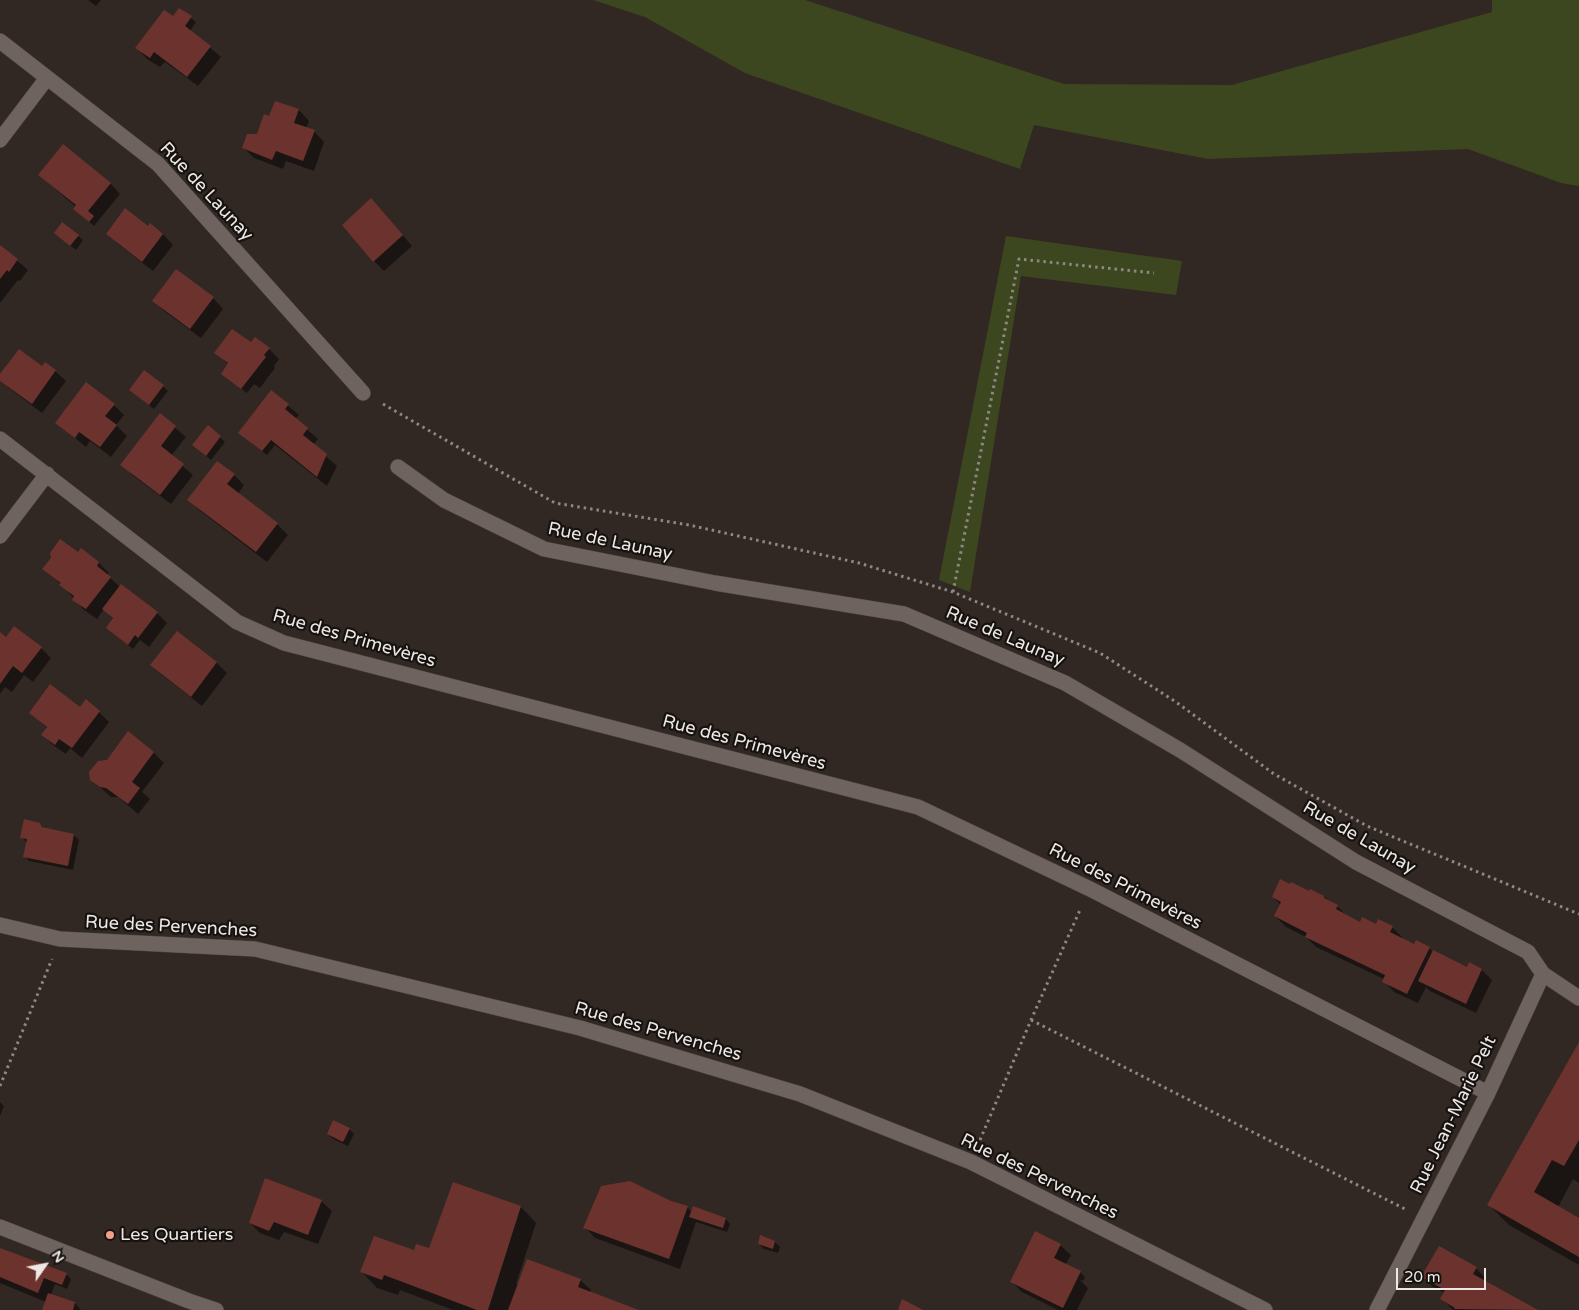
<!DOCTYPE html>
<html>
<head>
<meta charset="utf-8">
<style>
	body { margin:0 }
	#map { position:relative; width:1579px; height:1310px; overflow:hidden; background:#312823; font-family:"Varela Round",sans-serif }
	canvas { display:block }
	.north { position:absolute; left:20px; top:1240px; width:50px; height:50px; -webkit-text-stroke:4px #161210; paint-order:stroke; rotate:57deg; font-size:14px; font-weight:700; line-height:20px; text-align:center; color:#eee8e5 }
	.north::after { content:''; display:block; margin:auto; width:18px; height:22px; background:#eee8e5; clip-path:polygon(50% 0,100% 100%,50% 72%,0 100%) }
	.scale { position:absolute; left:1396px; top:1268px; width:90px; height:22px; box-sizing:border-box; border:2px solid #eee8e5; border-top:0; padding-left:6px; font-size:15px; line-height:18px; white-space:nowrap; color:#eee8e5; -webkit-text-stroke:4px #161210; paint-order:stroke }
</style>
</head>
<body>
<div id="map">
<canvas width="1579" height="1310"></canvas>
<div class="north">N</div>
<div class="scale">20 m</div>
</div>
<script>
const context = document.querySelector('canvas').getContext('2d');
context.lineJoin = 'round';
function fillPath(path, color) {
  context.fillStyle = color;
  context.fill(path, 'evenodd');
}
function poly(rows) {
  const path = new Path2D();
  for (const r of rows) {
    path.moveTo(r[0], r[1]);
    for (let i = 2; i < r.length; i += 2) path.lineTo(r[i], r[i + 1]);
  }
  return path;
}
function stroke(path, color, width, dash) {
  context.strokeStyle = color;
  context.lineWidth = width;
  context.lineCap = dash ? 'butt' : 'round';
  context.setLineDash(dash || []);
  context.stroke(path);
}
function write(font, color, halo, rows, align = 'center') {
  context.font = font + ' "Varela Round",sans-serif';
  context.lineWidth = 4.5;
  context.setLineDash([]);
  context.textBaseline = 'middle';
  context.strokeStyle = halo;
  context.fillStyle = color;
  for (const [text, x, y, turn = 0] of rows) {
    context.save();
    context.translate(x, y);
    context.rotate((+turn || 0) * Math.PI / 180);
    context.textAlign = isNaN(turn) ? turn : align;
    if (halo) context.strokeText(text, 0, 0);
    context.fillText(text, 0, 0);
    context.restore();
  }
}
const green = poly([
	[593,0,805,0,1064,84,1232,85,1492,12,1492,0,1579,0,1579,186,1561,183,1468,149,1208,159,1034,125,1020,169,745,73,645,17],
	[1006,236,1182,261,1176,295,1021,276,970,592,939,580]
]);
const shadow = poly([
	[88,0,101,0,96,6],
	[179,9,196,22,190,31,221,57,198,86,165,62,160,67,147,59,137,48,179,23],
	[275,102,299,110,309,121,306,128,314,131,324,142,314,171,286,161,283,169,254,158,244,148,257,135,269,118],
	[39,175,110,183,120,194,94,226,74,209,76,207],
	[381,210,412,246,384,271,374,261],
	[149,228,163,234,173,245,153,271,118,244,107,234],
	[55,233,78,236,83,240,76,250],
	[0,246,28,270,20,281,18,280,0,303],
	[177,271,213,298,223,309,201,338,164,311,154,301],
	[251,344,269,349,279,359,274,366,275,368,260,388,254,384,247,393,227,378,229,365,216,353],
	[43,368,55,371,66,381,42,413,9,388,0,380,0,376],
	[163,386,168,391,154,409,135,394],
	[271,391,299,415,295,419,318,439,313,445,337,466,327,486,275,445,267,455,245,438],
	[114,405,124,415,116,425,127,436,111,457,90,441,86,447,57,423],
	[160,415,186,437,171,456,193,475,171,504,132,475,122,464],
	[208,426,225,442,211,460,193,445],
	[234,475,244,485,238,494,277,524,288,535,267,562,199,510,189,500],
	[78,554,98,562,109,573,107,575,120,587,157,613,167,623,149,647,140,640,133,649,107,628,114,620,104,609,97,619,84,610,61,584,44,569],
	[177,633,217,663,227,673,202,706,162,675,152,665],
	[0,634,12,643,41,648,51,658,33,682,24,675,12,692,5,687,0,694],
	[80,709,99,712,109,722,82,758,70,748,66,754,53,745,42,735,47,728,30,712],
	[128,733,154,753,164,763,142,792,150,799,138,814,118,797,111,797,92,780],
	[40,824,45,829,74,835,79,840,73,870,29,861,25,856,27,843,22,837],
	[1273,897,1324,897,1337,906,1348,917,1360,923,1392,927,1402,937,1401,940,1414,946,1429,948,1433,952,1468,968,1470,964,1482,970,1492,980,1476,1013,1430,991,1426,987,1418,1003,1394,992,1384,981,1384,979,1316,947,1306,937,1286,927,1275,916,1281,905],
	[1579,1044,1579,1183,1573,1179,1558,1207,1579,1219,1579,1265,1509,1225,1489,1205],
	[0,1102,4,1106,0,1116],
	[349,1129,354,1134,348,1146,333,1139,328,1134],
	[321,1201,332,1211,318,1244,284,1232,279,1240,260,1233,250,1223],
	[671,1202,687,1207,692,1212,726,1219,730,1224,727,1232,696,1222,680,1269,595,1238,585,1227],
	[521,1207,536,1223,516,1284,580,1280,591,1290,590,1293,636,1310,453,1310,400,1290,398,1295,377,1288,362,1272,415,1251,429,1250],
	[761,1237,775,1242,780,1247,778,1253,764,1249,759,1244],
	[1060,1245,1071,1255,1065,1265,1080,1272,1085,1277,1083,1281,1079,1279,1088,1288,1077,1310,1058,1310,1022,1292,1012,1282],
	[0,1249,66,1274,71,1279,67,1289,55,1284,51,1295,75,1303,81,1310,44,1310,46,1302,0,1283],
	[1476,1268,1486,1279,1485,1282,1536,1310,1453,1310,1442,1299,1445,1293,1433,1287,1423,1277]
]);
const building = poly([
	[179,8,192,16,185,26,211,46,187,77,154,52,150,58,135,48,164,10,173,16],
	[275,101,299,109,294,123,315,130,303,161,276,151,272,160,242,148,247,134,257,134,264,114,269,116],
	[63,144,111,183,88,211,94,216,89,222,73,209,76,205,38,175],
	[371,198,403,235,373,262,342,225],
	[125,208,148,226,150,223,163,234,142,262,106,234],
	[62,222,79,235,70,246,54,233],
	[0,245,18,259,9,272,7,270,0,279],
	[176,269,214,297,190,329,152,301],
	[232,329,251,342,255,337,270,348,264,355,266,357,241,389,221,374,228,363,214,353],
	[19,349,42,366,45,362,56,370,32,404,0,381,0,374],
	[144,370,164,385,149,405,129,390],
	[86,382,115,404,105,416,117,425,100,447,79,432,75,438,55,423],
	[271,390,289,404,285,409,308,428,303,435,327,454,317,477,271,440,262,451,238,433],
	[160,413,176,426,161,446,184,464,160,495,120,465],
	[208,425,221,436,206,456,192,445],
	[217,461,235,474,227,484,278,523,256,552,187,500],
	[60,539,78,552,81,548,99,562,97,566,111,577,86,609,72,600,74,596,59,585,61,583,42,569,51,558,50,553],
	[121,584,158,612,138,638,135,635,128,645,106,628,113,618,102,609],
	[14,626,42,647,22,673,13,666,0,684,0,632,6,637],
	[177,631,217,662,191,697,150,665],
	[50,684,80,707,86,699,100,711,72,748,59,739,55,745,41,735,47,727,29,713],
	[128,731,154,752,132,782,140,788,128,804,106,788,100,787,90,780,89,772,98,761,107,760],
	[24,819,40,823,42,827,74,834,68,866,23,857,27,839,20,838],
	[1280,879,1290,884,1291,882,1309,891,1310,889,1324,896,1324,898,1338,905,1336,909,1360,922,1362,917,1376,924,1378,919,1393,926,1390,932,1414,944,1416,940,1430,947,1407,994,1382,982,1385,975,1305,937,1307,933,1274,916,1281,902,1272,897],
	[1433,950,1467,967,1469,962,1482,969,1466,1004,1418,981],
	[1579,1042,1579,1140,1564,1166,1552,1160,1534,1192,1579,1218,1579,1257,1487,1205],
	[333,1120,350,1128,343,1142,327,1134],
	[265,1178,322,1200,308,1235,274,1222,269,1231,249,1223],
	[630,1181,671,1201,688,1206,669,1259,583,1228,601,1186],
	[453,1182,521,1206,488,1310,477,1310,384,1275,382,1280,360,1272,374,1236,414,1250,416,1244,429,1248],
	[693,1206,726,1218,723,1228,689,1217],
	[1035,1231,1061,1244,1054,1258,1081,1271,1063,1308,1010,1282],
	[760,1235,775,1241,773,1249,758,1244],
	[1439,1246,1477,1267,1473,1274,1538,1310,1454,1309,1455,1308,1440,1299,1445,1290,1421,1277],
	[0,1248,67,1273,62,1285,44,1278,38,1293,0,1277],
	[527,1259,581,1279,578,1287,639,1310,508,1310],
	[48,1293,75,1302,73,1310,42,1310],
	[902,1299,923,1310,898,1310]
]);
const path = poly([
	[383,404,555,503,689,525,859,563,953,592,1100,653,1176,702,1274,774,1367,826,1579,914],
	[953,592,1019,259,1154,273],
	[1031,1020,1405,1209],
	[0,1086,52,959],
	[980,1140,1031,1020,1080,910]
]);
const minor = poly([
	[0,41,158,164,363,393],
	[0,140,47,78],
	[0,439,237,622,284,643,918,807,1090,889,1488,1093],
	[398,467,444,500,544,549,715,583,904,614,1065,683,1180,750,1356,862,1528,952,1543,974,1579,998],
	[0,536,47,474],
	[0,925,60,939,255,949,580,1028,800,1094,971,1162,1265,1310],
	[1377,1310,1488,1093,1543,974]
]);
const secondary = poly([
	[0,1227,189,1301,216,1310]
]);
const markers = [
	[110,1235,5,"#f39f83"]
];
const streetNames = [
	["Rue de Launay",206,192,47],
	["Rue de Launay",610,542,12],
	["Rue de Launay",1005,637,23],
	["Rue des Primevères",354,639,16],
	["Rue des Primevères",744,743,15],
	["Rue de Launay",1359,838,30],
	["Rue des Primevères",1125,887,27],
	["Rue des Pervenches",171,927,3],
	["Rue des Pervenches",658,1032,16],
	["Rue Jean-Marie Pelt",1454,1115,-64],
	["Rue des Pervenches",1039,1177,26]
];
const poiNames = [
	["Les Quartiers",120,1235]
];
fillPath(green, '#3c471f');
fillPath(shadow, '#0007');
fillPath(building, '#6c332e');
stroke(minor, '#4c4541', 16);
stroke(secondary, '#4c4541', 16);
stroke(path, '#8f8783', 3, [2.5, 4]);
stroke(minor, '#6e635e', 15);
stroke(secondary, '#6e635e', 15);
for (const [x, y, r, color] of markers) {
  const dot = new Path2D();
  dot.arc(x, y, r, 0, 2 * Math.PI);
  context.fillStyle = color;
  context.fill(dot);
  stroke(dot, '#161210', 2);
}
write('18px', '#eee8e5', '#161210', streetNames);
write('18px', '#eee8e5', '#161210', poiNames, 'left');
</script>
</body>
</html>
